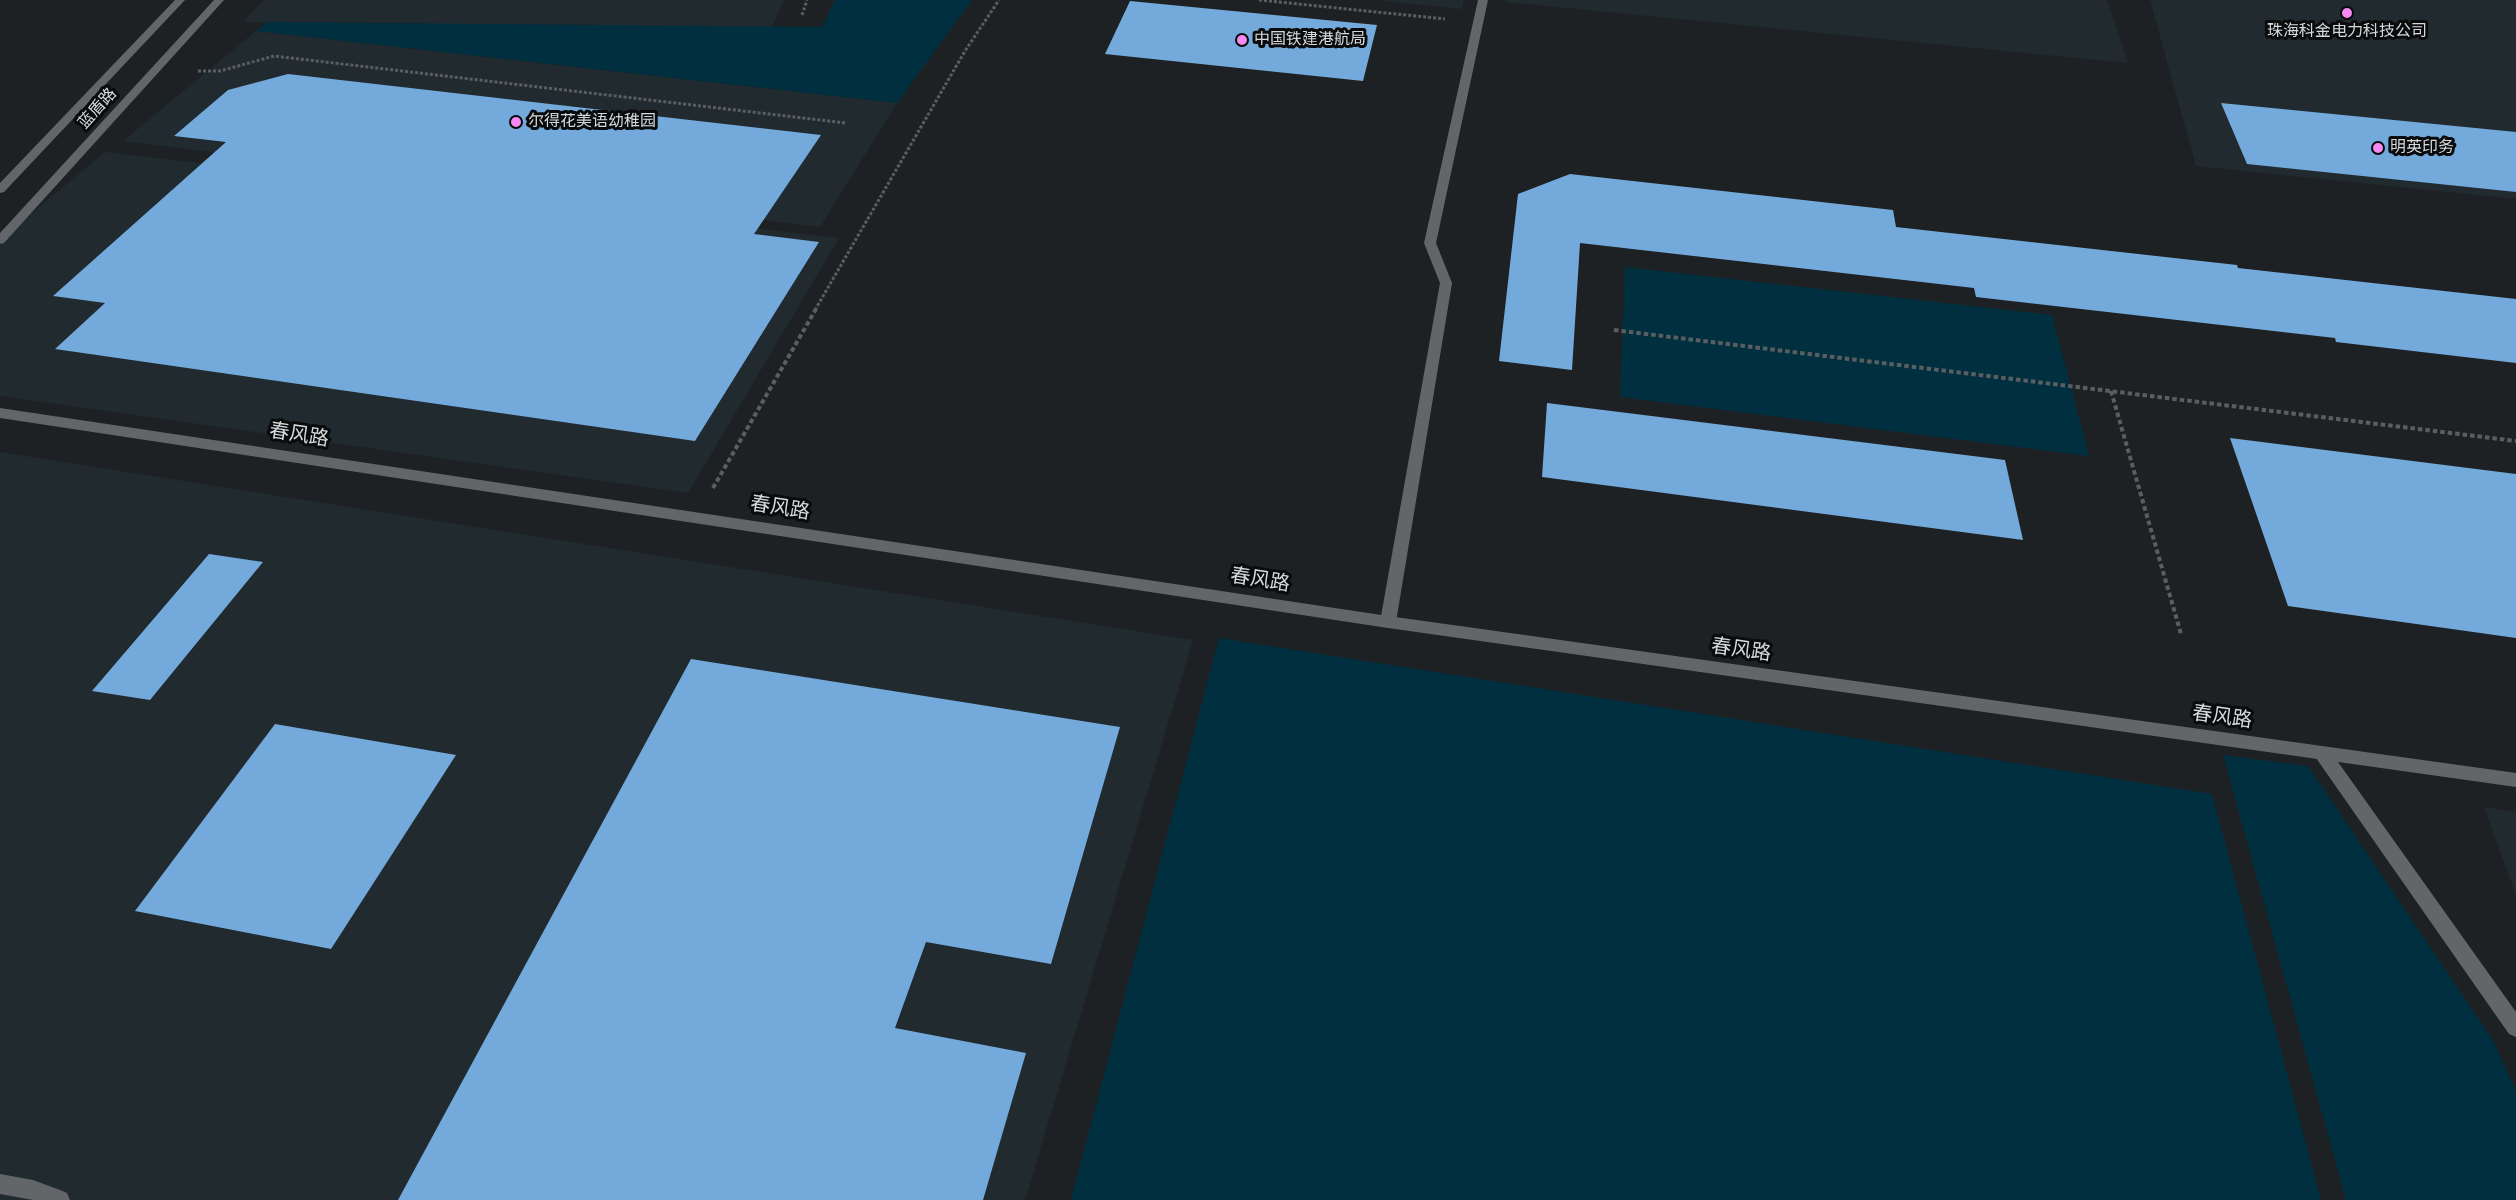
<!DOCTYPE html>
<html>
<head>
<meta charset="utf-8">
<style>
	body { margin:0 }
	canvas { display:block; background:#1d2123 }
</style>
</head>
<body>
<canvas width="2516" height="1200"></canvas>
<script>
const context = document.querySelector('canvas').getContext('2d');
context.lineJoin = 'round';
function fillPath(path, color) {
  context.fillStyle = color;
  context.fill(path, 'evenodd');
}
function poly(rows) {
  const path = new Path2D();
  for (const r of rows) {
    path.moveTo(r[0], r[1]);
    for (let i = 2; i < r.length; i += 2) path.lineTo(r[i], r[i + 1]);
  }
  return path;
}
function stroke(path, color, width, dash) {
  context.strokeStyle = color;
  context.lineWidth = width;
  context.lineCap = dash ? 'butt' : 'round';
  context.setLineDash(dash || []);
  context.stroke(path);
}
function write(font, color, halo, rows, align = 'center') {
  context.font = font + ' "Roboto Condensed","Noto Sans SC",sans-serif';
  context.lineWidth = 6;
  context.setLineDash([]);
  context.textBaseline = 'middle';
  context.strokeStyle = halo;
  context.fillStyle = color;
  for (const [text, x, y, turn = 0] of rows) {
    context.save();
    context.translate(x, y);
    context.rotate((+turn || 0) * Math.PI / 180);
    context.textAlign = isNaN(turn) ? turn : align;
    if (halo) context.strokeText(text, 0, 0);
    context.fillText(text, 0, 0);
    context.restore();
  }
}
const built = poly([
	[264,0,784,0,772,27,243,22],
	[1375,0,1464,0,1462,9],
	[1506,0,2107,0,2128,63,1506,2],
	[2150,0,2516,0,2516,199,2196,166],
	[256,31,897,103,820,227,123,141],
	[105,152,839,238,688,493,0,396,0,240],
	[0,452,1193,640,1025,1200,0,1200],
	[2484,807,2516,812,2516,895]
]);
const green = poly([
	[835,0,972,0,897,103,256,31,268,22,822,27],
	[1625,267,2052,315,2089,456,1620,397],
	[1219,638,2212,794,2321,1200,1071,1200],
	[2223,755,2308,766,2493,1040,2516,1091,2516,1200,2346,1200]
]);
const building = poly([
	[1130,1,1377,25,1363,81,1105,54],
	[288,74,821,135,754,234,819,242,695,441,55,349,105,303,53,296,226,142,174,136,228,90],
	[2221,103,2516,132,2516,192,2247,164],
	[1570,174,1893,210,1896,227,2237,265,2238,268,2516,299,2516,363,2336,342,2335,338,1976,297,1974,288,1580,243,1572,370,1499,361,1518,194],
	[1547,403,2005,460,2023,540,1542,477],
	[2230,438,2516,474,2516,638,2288,606],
	[209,554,263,562,150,700,92,691],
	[691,659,1120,727,1051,964,926,942,895,1028,1026,1053,983,1200,398,1200],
	[275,724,456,755,331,949,135,911]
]);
const pathFar1 = poly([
	[1259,0,1445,19],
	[802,15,807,0],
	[198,71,220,71,274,56,846,123],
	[815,310,965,51,999,0]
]);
const path = poly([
	[1614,330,2516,441],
	[2111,391,2181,634],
	[713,488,816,309]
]);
const service = poly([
	[1478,0,1488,0,1436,243,1452,283,1396,622,1393,626,1388,628,1383,626,1380,622,1440,283,1424,243,1478,0],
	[2322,746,2328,748,2516,1012,2516,1037,2509,1034,2316,758,2314,753,2316,748,2322,746],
	[0,1174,33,1180,60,1190,67,1193,70,1200,33,1200,0,1194,0,1174]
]);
const minor = poly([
	[0,408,1388,616,2516,773,2516,787,1388,628,0,418,0,408]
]);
const tertiary = poly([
	[175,0,185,0,4,192,0,193,0,183,175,0],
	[214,0,224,0,4,243,0,244,0,233,214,0]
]);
const markers = [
	[2347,13,6,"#f489f0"],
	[1242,40,6,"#f489f0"],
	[516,122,6,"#f489f0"],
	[2378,148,6,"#f489f0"]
];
const farPoinames = [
	["珠海科金电力科技公司",2347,32,"center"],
	["中国铁建港航局",1254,40],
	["尔得花美语幼稚园",528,122],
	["明英印务",2390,148]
];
const farStreetnames = [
	["蓝盾路",98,109,-48]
];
const streetNames = [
	["春风路",299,436,9],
	["春风路",780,509,9],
	["春风路",1260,581,9],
	["春风路",1741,651,8],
	["春风路",2222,718,8]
];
fillPath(built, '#202a2f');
fillPath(green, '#003040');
fillPath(building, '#73aadb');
stroke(pathFar1, '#5a5e60', 3, [3, 2]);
stroke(path, '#5a5e60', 4, [4.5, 3]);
fillPath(service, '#626668');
fillPath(minor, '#626668');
fillPath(tertiary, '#626668');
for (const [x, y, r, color] of markers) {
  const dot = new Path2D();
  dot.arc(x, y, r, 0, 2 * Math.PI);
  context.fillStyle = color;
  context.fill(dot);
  stroke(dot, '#090a0b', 2);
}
write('16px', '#d6d9da', '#090a0b', farPoinames, 'left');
write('16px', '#d6d9da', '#090a0b', farStreetnames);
write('20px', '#d6d9da', '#090a0b', streetNames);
</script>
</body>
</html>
